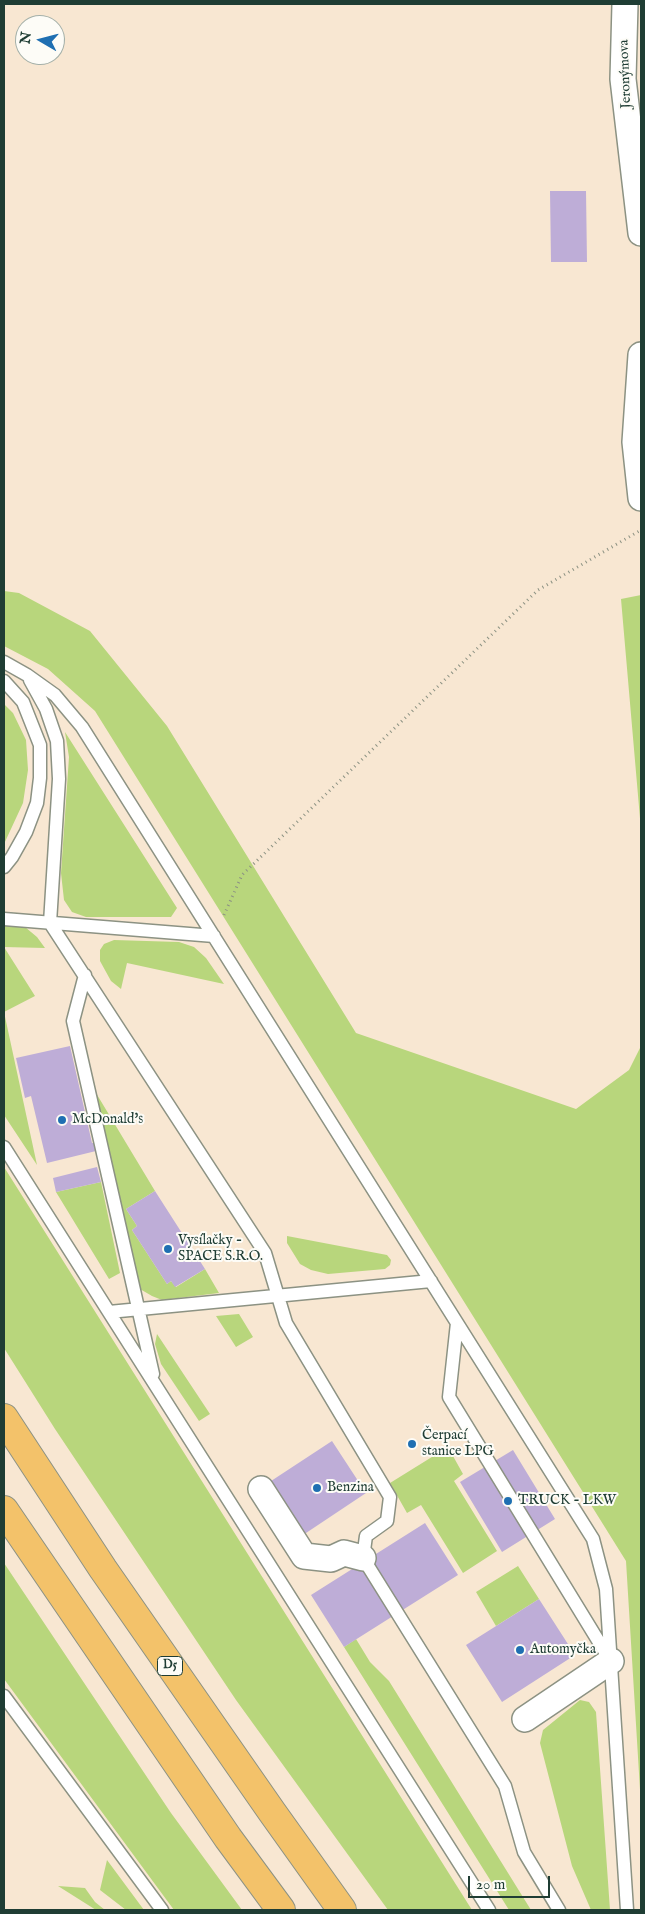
<!DOCTYPE html>
<html>
<head>
<meta charset="utf-8">
<style>
	body { margin:0 }
	#map { position:relative; width:645px; height:1914px; overflow:hidden; background:#f8e7d2; font-family:"IM FELL English",serif }
	canvas { display:block }
	.frame { position:absolute; inset:0; border:5px solid #1f3d34; pointer-events:none }
	.north { position:absolute; left:15px; top:15px; width:50px; height:50px; box-sizing:border-box; background:#fdfcf7; border:1px solid #a4b0a9; border-radius:50%; rotate:278deg; font-size:14px; font-weight:700; line-height:20px; text-align:center; color:#1f3d34 }
	.north::after { content:''; display:block; margin:auto; width:18px; height:22px; background:#1f6fb2; clip-path:polygon(50% 0,100% 100%,50% 72%,0 100%) }
	.scale { position:absolute; left:468px; top:1876px; width:82px; height:22px; box-sizing:border-box; border:2px solid #1f3d34; border-top:0; padding-left:6px; font-size:15px; line-height:18px; white-space:nowrap; color:#1f3d34; -webkit-text-stroke:4px #fdfcf7; paint-order:stroke }
</style>
</head>
<body>
<div id="map">
<canvas width="645" height="1914"></canvas>
<div class="frame"></div>
<div class="north">N</div>
<div class="scale">20 m</div>
</div>
<script>
const context = document.querySelector('canvas').getContext('2d');
context.lineJoin = 'round';
function fillPath(path, color) {
  context.fillStyle = color;
  context.fill(path, 'evenodd');
}
function poly(rows) {
  const path = new Path2D();
  for (const r of rows) {
    path.moveTo(r[0], r[1]);
    for (let i = 2; i < r.length; i += 2) path.lineTo(r[i], r[i + 1]);
  }
  return path;
}
function stroke(path, color, width, dash) {
  context.strokeStyle = color;
  context.lineWidth = width;
  context.lineCap = dash ? 'butt' : 'round';
  context.setLineDash(dash || []);
  context.stroke(path);
}
function write(font, color, halo, rows, align = 'center') {
  context.font = font + ' "IM FELL English",serif';
  context.lineWidth = 4;
  context.setLineDash([]);
  context.textBaseline = 'middle';
  context.strokeStyle = halo;
  context.fillStyle = color;
  for (const [text, x, y, turn = 0] of rows) {
    context.save();
    context.translate(x, y);
    context.rotate((+turn || 0) * Math.PI / 180);
    context.textAlign = isNaN(turn) ? turn : align;
    if (halo) context.strokeText(text, 0, 0);
    context.fillText(text, 0, 0);
    context.restore();
  }
}
const green = poly([
	[4,591,19,593,90,631,167,726,356,1033,576,1109,629,1070,641,1046,641,1806,626,1561,95,711,48,669,4,646],
	[641,595,641,830,621,599],
	[4,704,13,713,26,740,28,770,23,803,4,844],
	[65,732,177,908,171,917,86,917,72,912,64,900,61,873,69,757],
	[4,925,25,927,37,937,45,948,4,947],
	[114,940,179,942,194,947,206,958,224,984,127,963,121,989,111,981,100,961,100,950,104,944],
	[4,947,35,996,4,1012,37,1165,4,1115],
	[96,1093,155,1191,126,1209,137,1226,132,1230,167,1284,171,1281,176,1287,205,1269,219,1293,162,1300,152,1296,140,1289],
	[4,1167,472,1910,388,1910,236,1700,55,1429,4,1348],
	[101,1182,120,1273,109,1279,56,1192],
	[287,1236,387,1255,391,1260,390,1265,385,1269,328,1274,311,1270,300,1264,287,1243],
	[239,1314,253,1337,236,1347,216,1316],
	[157,1334,210,1414,199,1421,161,1364,155,1344],
	[448,1447,463,1474,454,1481,497,1551,463,1573,421,1505,407,1513,390,1483],
	[4,1563,171,1813,242,1910,174,1910,4,1679],
	[518,1566,539,1599,496,1626,476,1592],
	[356,1639,370,1662,389,1681,531,1910,509,1910,344,1647],
	[580,1700,589,1702,596,1712,610,1910,591,1910,572,1866,540,1743,543,1730],
	[107,1860,144,1910,126,1910,100,1890],
	[58,1886,85,1888,95,1902,105,1910,96,1910]
]);
const building = poly([
	[550,191,586,191,587,262,551,262],
	[70,1046,92,1143,94,1143,96,1151,47,1163,31,1096,25,1098,16,1058],
	[97,1167,101,1182,56,1192,53,1178],
	[155,1191,205,1269,175,1287,171,1281,167,1284,132,1230,137,1226,126,1209],
	[332,1441,366,1493,303,1535,268,1483],
	[513,1450,555,1519,502,1552,460,1482],
	[425,1523,458,1575,344,1647,311,1595],
	[539,1599,575,1655,502,1702,466,1645]
]);
const path = poly([
	[224,915,242,875,538,590,641,530]
]);
const lane = poly([
	[4,662,27,675,55,695,82,727,593,1539,606,1589,627,1910],
	[30,680,46,709,57,741,59,779,50,923,265,1253,286,1323,390,1497,387,1521,366,1536,363,1558,505,1786,524,1852,559,1910],
	[4,681,23,702,40,745,40,778,37,803,26,832,12,857,4,867],
	[4,919,214,936],
	[85,975,73,1021,153,1374],
	[4,1147,489,1910],
	[109,1312,431,1281],
	[457,1323,449,1397,610,1660],
	[4,1696,162,1910]
]);
const street = poly([
	[625,4,623,79,641,233],
	[641,355,635,442,641,498],
	[261,1489,304,1556,331,1559,344,1553,363,1558],
	[525,1719,611,1661]
]);
const highway = poly([
	[4,1418,103,1569,272,1812,342,1910],
	[4,1510,228,1838,281,1910]
]);
const markers = [
	[62,1120,5,"#1f6fb2"],
	[168,1249,5,"#1f6fb2"],
	[412,1444,5,"#1f6fb2"],
	[317,1488,5,"#1f6fb2"],
	[508,1501,5,"#1f6fb2"],
	[520,1650,5,"#1f6fb2"]
];
const shields = [
	[170,1666,25]
];
const shieldNames = [
	["D5",170,1666]
];
const streetNames = [
	["Jeronýmova",626,74,-92]
];
const poiNames = [
	["McDonald's",72,1120],
	["Vysílačky -",178,1241],
	["SPACE S.R.O.",178,1257],
	["Čerpací",422,1436],
	["stanice LPG",422,1452],
	["Benzina",327,1488],
	["TRUCK - LKW",518,1501],
	["Automyčka",530,1650]
];
fillPath(green, '#b8d67c');
fillPath(building, '#beadd7');
stroke(lane, '#8c9283', 15);
stroke(street, '#8c9283', 28);
stroke(highway, '#8c9283', 30);
stroke(path, '#8c9283', 3, [1, 4]);
stroke(lane, '#fff', 12);
stroke(street, '#fff', 25);
stroke(highway, '#f3c26a', 28);
for (const [x, y, r, color] of markers) {
  const dot = new Path2D();
  dot.arc(x, y, r, 0, 2 * Math.PI);
  context.fillStyle = color;
  context.fill(dot);
  stroke(dot, '#fdfcf7', 2);
}
for (const [x, y, w] of shields) {
  const box = new Path2D();
  box.roundRect(x - w / 2, y - 9.5, w, 19, 4);
  context.fillStyle = '#fdfcf7';
  context.fill(box);
  stroke(box, '#1f3d34', 1);
}
write('bold 12px', '#1f3d34', null, shieldNames);
write('14px', '#1f3d34', '#fdfcf7', streetNames);
write('14px', '#1f3d34', '#fdfcf7', poiNames, 'left');
</script>
</body>
</html>
